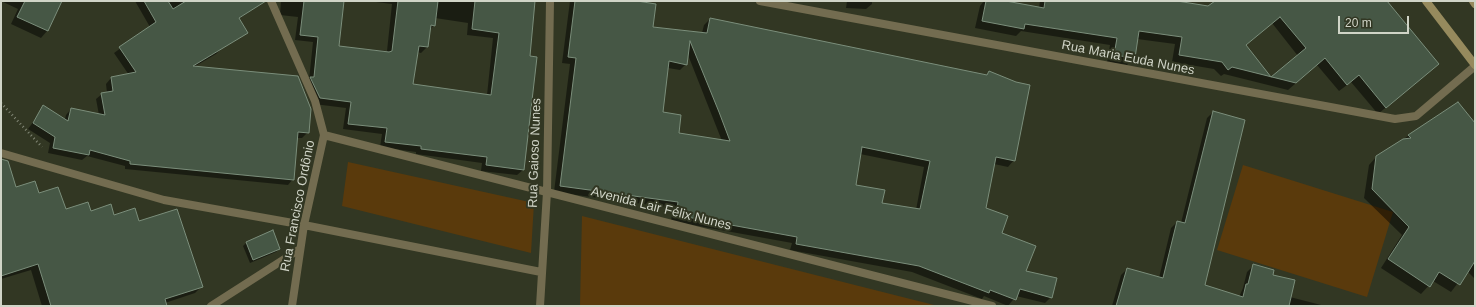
<!DOCTYPE html>
<html>
<head>
<meta charset="utf-8">
<style>
	body { margin:0 }
	#map { position:relative; width:1476px; height:307px; overflow:hidden; background:#323723; font-family:Helvetica,sans-serif }
	canvas { display:block }
	.frame { position:absolute; inset:0; border:2px solid #d0d4c7; pointer-events:none }
	.scale { position:absolute; left:1338px; top:16px; width:71px; height:18px; box-sizing:border-box; border:2px solid #d0d4c7; border-top:0; padding-left:5px; font-size:12px; line-height:14px; white-space:nowrap; color:#d0d4c7; -webkit-text-stroke:3px #323723; paint-order:stroke }
</style>
</head>
<body>
<div id="map">
<canvas width="1476" height="307"></canvas>
<div class="frame"></div>
<div class="scale">20 m</div>
</div>
<script>
const context = document.querySelector('canvas').getContext('2d');
context.lineJoin = 'round';
function fillPath(path, color) {
  context.fillStyle = color;
  context.fill(path, 'evenodd');
}
function poly(rows) {
  const path = new Path2D();
  for (const r of rows) {
    path.moveTo(r[0], r[1]);
    for (let i = 2; i < r.length; i += 2) path.lineTo(r[i], r[i + 1]);
  }
  return path;
}
function stroke(path, color, width, dash) {
  context.strokeStyle = color;
  context.lineWidth = width;
  context.lineCap = dash ? 'butt' : 'round';
  context.setLineDash(dash || []);
  context.stroke(path);
}
function write(font, color, halo, rows, align = 'center') {
  context.font = font + ' Helvetica,sans-serif';
  context.lineWidth = 4;
  context.setLineDash([]);
  context.textBaseline = 'middle';
  context.strokeStyle = halo;
  context.fillStyle = color;
  for (const [text, x, y, turn = 0] of rows) {
    context.save();
    context.translate(x, y);
    context.rotate((+turn || 0) * Math.PI / 180);
    context.textAlign = isNaN(turn) ? turn : align;
    if (halo) context.strokeText(text, 0, 0);
    context.fillText(text, 0, 0);
    context.restore();
  }
}
const green = poly([
	[348,162,534,203,531,253,342,206],
	[1243,165,1393,212,1367,297,1217,250],
	[582,216,938,306,580,306]
]);
const shadow = poly([
	[1,1,61,1,47,31,41,38,11,24,18,9],
	[135,1,194,1,222,48,216,54,194,67,308,132,302,138,297,138,293,179,288,185,125,169,125,166,87,156,82,160,48,153,50,143,28,129,44,107,65,119,66,115,71,109,99,115,96,99,102,94,107,93,106,84,111,78,129,75,114,53,150,27],
	[220,1,249,1,253,9,228,26],
	[281,1,343,1,338,47,387,51,392,4,368,1,534,1,529,57,523,170,517,175,481,171,482,163,416,154,416,152,380,147,382,134,343,129,346,108,314,104,309,80,313,42,295,40,298,17,280,15],
	[435,18,468,23,467,35,493,38,487,95,412,85,417,52,421,53,427,47,429,31,434,25],
	[570,1,624,1,652,27,702,33,704,25,710,19,986,75,989,72,1014,160,1008,167,994,164,985,209,1025,272,1051,297,1045,303,1016,296,1008,306,984,296,982,299,912,272,790,250,792,243,671,221,673,208,554,192,570,64,562,63],
	[688,55,722,141,677,134,662,113,668,68,680,70,686,64],
	[860,154,924,167,916,210,881,204,855,186],
	[847,1,872,1,872,4,866,9,846,8],
	[984,1,1000,1,1039,8,1040,1,1171,1,1208,8,1216,1,1386,1,1438,64,1378,114,1351,82,1339,91,1317,65,1288,90,1224,74,1221,76,1214,69,1172,62,1175,44,1137,39,1134,58,1127,65,1107,62,1110,45,1021,31,1016,36,975,28,980,6],
	[1272,23,1298,56,1271,78,1246,45],
	[1458,104,1475,125,1475,279,1467,271,1451,292,1433,281,1421,294,1381,268,1402,235,1364,198,1369,165,1377,156],
	[1213,112,1203,286,1239,297,1243,288,1247,272,1253,266,1272,275,1290,297,1325,306,1112,306,1121,275,1127,269,1159,278,1171,228,1177,222,1181,223,1207,118],
	[1,180,15,189,39,194,65,210,90,212,138,222,201,287,195,293,165,303,166,306,42,306,31,270,1,279],
	[272,232,279,249,276,252,250,263,243,246,246,243]
]);
const building = poly([
	[25,1,62,1,48,31,17,17,25,1],
	[144,1,168,1,173,9,186,1,266,1,239,18,248,33,193,66,298,76,311,109,309,133,298,132,294,180,130,164,130,161,90,150,89,155,53,148,55,137,33,123,43,105,68,121,71,108,105,115,101,93,113,91,111,77,136,72,119,47,156,22,144,1],
	[304,1,344,1,339,46,389,52,392,51,398,1,438,1,435,26,431,25,428,47,419,46,413,84,491,95,499,33,472,29,475,1,535,1,530,56,537,57,524,170,486,165,487,157,421,149,421,146,385,142,387,128,348,124,351,102,320,98,310,77,314,77,318,37,300,35,304,1],
	[575,1,637,1,656,4,653,27,707,33,710,18,987,75,989,71,1016,82,1030,85,1015,161,996,157,986,208,1008,216,1002,233,1036,246,1026,271,1057,278,1052,298,1020,289,1016,300,990,290,989,293,919,266,796,244,797,237,676,215,678,202,560,186,576,58,568,57,575,1],
	[690,41,719,112,730,141,679,133,681,115,663,112,669,61,687,65,690,41],
	[862,147,930,161,920,209,882,203,885,190,856,185,862,147],
	[986,1,1006,1,1044,8,1045,1,1177,1,1208,6,1215,1,1387,1,1439,64,1386,108,1359,75,1347,85,1325,58,1296,83,1232,67,1228,70,1222,62,1179,55,1182,37,1139,31,1135,58,1114,55,1117,38,1025,24,1024,29,982,21,986,1],
	[1280,17,1306,48,1271,77,1246,45,1280,17],
	[1458,102,1475,123,1475,261,1460,285,1439,272,1430,287,1388,259,1409,227,1372,189,1376,156,1403,139,1411,138,1408,135,1458,102],
	[1213,111,1245,120,1205,285,1243,297,1246,284,1248,284,1253,264,1274,270,1273,275,1295,280,1289,306,1116,306,1127,268,1163,278,1177,221,1185,223,1213,111],
	[1,159,8,161,16,187,35,181,39,193,58,187,66,209,88,202,91,211,111,204,114,215,135,208,139,221,177,209,203,287,165,299,167,306,51,306,38,264,1,276,1,159],
	[273,230,280,249,253,260,246,242,273,230]
]);
const path = poly([
	[1,103,42,147]
]);
const street = poly([
	[271,1,315,101,324,135,304,225,292,306],
	[760,1,1395,119,1416,116,1475,66],
	[324,135,992,306],
	[1,153,164,200,304,225,541,272],
	[211,306,300,249],
	[540,306,547,192,550,1]
]);
const secondary = poly([
	[1426,1,1475,65],
	[1473,1,1475,4]
]);
const streetNames = [
	["Rua Maria Euda Nunes",1128,58,11],
	["Rua Gaioso Nunes",535,153,-88],
	["Rua Francisco Ordônio",298,206,-79],
	["Avenida Lair Félix Nunes",661,209,14]
];
fillPath(green, '#5a3a0c');
fillPath(shadow, '#0007');
fillPath(building, '#465745');
stroke(building, '#7b8e7b', 1);
stroke(path, '#828776', 2.5, [1, 3]);
stroke(street, '#736c50', 8);
stroke(secondary, '#968a5d', 8);
write('13px', '#d0d4c7', '#323723', streetNames);
</script>
</body>
</html>
